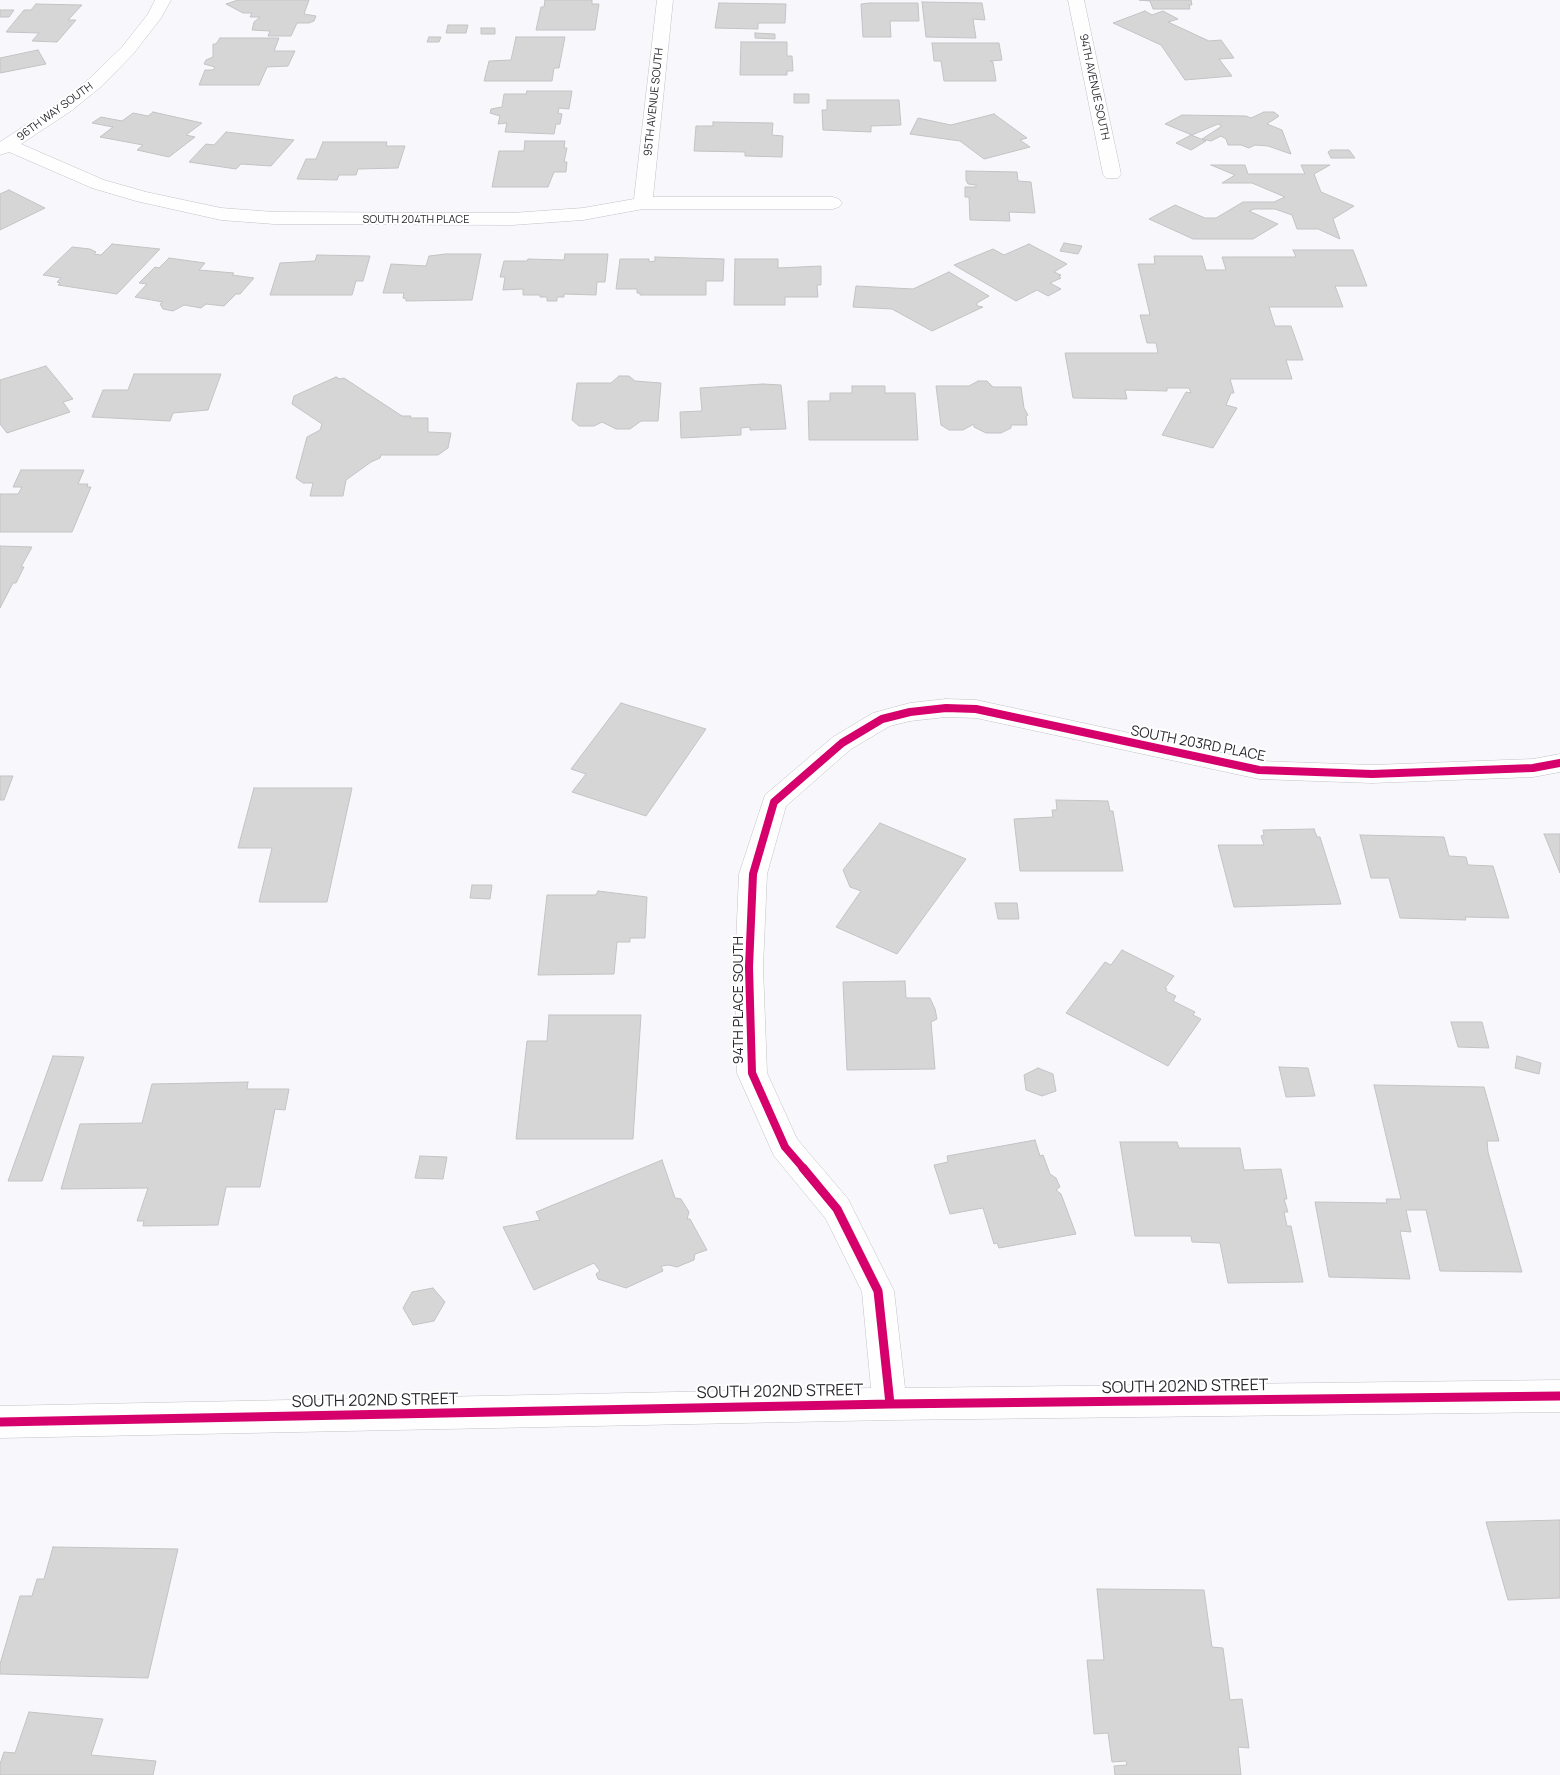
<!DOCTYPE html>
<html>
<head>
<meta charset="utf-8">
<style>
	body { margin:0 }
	canvas { display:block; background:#f8f7fc }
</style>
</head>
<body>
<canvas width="1560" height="1775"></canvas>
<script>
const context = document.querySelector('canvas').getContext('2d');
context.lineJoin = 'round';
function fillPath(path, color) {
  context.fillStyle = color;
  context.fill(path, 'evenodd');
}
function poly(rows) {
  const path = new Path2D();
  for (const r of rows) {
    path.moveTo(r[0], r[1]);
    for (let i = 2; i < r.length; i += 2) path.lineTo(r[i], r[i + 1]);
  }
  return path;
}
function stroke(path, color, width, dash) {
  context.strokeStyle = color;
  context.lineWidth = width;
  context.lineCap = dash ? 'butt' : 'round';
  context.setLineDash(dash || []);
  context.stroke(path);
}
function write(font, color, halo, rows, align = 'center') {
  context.font = font + ' Manrope,sans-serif';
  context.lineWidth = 4;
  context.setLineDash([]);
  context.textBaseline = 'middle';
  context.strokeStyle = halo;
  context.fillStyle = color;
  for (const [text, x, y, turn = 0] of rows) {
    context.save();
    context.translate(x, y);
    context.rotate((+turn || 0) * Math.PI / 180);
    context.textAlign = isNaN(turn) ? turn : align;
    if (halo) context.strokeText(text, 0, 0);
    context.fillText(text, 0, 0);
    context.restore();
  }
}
const building = poly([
	[238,0,309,0,304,14,316,16,314,21,309,23,297,23,291,36,268,36,270,31,252,30,254,22,260,17,250,17,252,13,243,13,226,4,238,0],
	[545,0,592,0,592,4,599,4,595,30,536,30,541,7,544,7,545,0],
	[1191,0,1192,5,1189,5,1190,9,1153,9,1150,1,1139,0,1191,0],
	[922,2,982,3,985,20,973,19,976,38,926,37,922,2],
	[719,3,786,4,785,23,758,23,758,29,715,28,719,3],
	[870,3,918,3,919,21,890,21,891,37,863,37,861,4,870,3],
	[36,4,82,5,68,20,76,20,57,42,32,41,39,33,6,32,24,10,31,10,36,4],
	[0,10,14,10,9,17,0,17,0,10],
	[1145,11,1152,15,1163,11,1178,19,1168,22,1209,41,1221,40,1234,58,1219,59,1232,76,1185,80,1161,45,1113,23,1145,11],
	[448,25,468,25,466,33,446,33,448,25],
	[481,28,495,28,495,34,481,34,481,28],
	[755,33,775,34,775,39,755,38,755,33],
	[429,37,441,37,439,42,427,42,429,37],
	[516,37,565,37,559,68,554,68,552,81,484,81,489,61,511,60,516,37],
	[220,38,279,38,274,51,295,51,288,66,267,67,259,85,199,85,205,70,213,70,215,67,204,64,206,60,213,57,213,44,216,44,220,38],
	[741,42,787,42,787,56,792,56,793,71,787,71,787,75,740,75,741,42],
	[932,43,999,43,1002,60,990,61,993,62,996,81,944,81,941,61,934,61,932,43],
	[38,50,46,64,0,73,0,58,38,50],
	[527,91,572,91,569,109,559,108,558,113,562,114,560,124,556,124,554,134,505,132,507,123,498,124,500,116,490,113,491,109,502,107,504,94,526,94,527,91],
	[794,94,809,94,809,103,794,103,794,94],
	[827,100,899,100,901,125,871,126,871,132,823,130,822,110,827,110,827,100],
	[153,112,202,123,186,135,195,137,169,157,137,150,143,145,100,137,113,127,92,123,101,117,122,121,133,113,148,116,153,112],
	[1264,112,1274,112,1279,116,1267,124,1282,130,1291,154,1268,146,1255,145,1249,148,1241,145,1228,145,1226,139,1221,136,1211,141,1202,139,1222,126,1218,124,1192,135,1165,124,1182,115,1246,116,1251,118,1264,112],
	[994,114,1027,138,1020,140,1030,147,984,159,960,141,910,134,918,118,951,125,994,114],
	[713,122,773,123,772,135,783,136,782,157,745,156,745,152,694,151,696,126,713,126,713,122],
	[226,132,294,140,271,166,241,164,236,169,189,162,206,144,214,145,226,132],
	[1191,135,1206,141,1191,150,1176,143,1191,135],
	[525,141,565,141,564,148,567,148,564,162,567,162,566,172,554,172,548,187,492,187,499,151,524,151,525,141],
	[323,142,387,142,386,146,405,146,398,168,358,169,356,175,339,175,337,180,297,179,306,159,316,159,323,142],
	[1331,150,1349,150,1355,158,1331,158,1328,152,1331,150],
	[1211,165,1245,165,1248,174,1305,174,1301,165,1330,165,1314,174,1321,192,1354,206,1333,219,1340,239,1318,229,1297,229,1292,215,1275,209,1254,209,1249,211,1278,224,1253,239,1193,239,1149,219,1175,205,1205,218,1216,218,1243,202,1274,202,1285,197,1252,183,1222,183,1235,175,1211,165],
	[966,171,1017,172,1018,181,1031,182,1035,213,1009,212,1010,221,970,220,969,197,965,197,965,187,976,187,976,185,968,184,966,180,966,171],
	[9,190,45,208,0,230,0,194,9,190],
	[1064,243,1082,246,1078,254,1060,251,1064,243],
	[112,244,160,249,117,294,58,285,60,283,57,282,61,278,43,275,72,247,90,249,96,252,94,254,101,255,112,244],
	[1029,244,1067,264,1054,272,1061,275,1059,276,1061,278,1050,283,1061,289,1048,296,1037,290,1016,301,954,265,993,249,1004,255,1029,244],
	[1293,250,1353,250,1367,286,1335,286,1343,307,1269,307,1275,326,1291,326,1303,360,1286,360,1292,379,1230,379,1234,393,1231,393,1226,405,1237,408,1213,448,1162,435,1186,392,1191,393,1189,388,1167,388,1167,391,1125,390,1127,399,1073,398,1065,353,1158,353,1156,343,1147,343,1140,315,1150,315,1138,264,1155,264,1154,256,1202,256,1206,270,1226,270,1222,257,1296,257,1293,250],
	[446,254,481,254,472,300,406,301,406,299,403,298,404,293,383,293,391,264,426,266,429,256,446,254],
	[565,254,608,254,605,282,597,282,596,295,564,294,564,297,557,297,557,301,547,301,547,297,540,297,540,295,523,295,523,289,503,290,505,277,500,277,504,261,527,261,528,259,564,260,565,254],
	[317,255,370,256,363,281,356,281,352,295,270,295,280,263,315,261,317,255],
	[655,257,724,259,723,281,706,281,706,295,640,295,640,293,637,293,637,289,616,289,620,259,649,259,649,262,655,261,655,257],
	[169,258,205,263,199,270,234,273,232,275,254,278,240,294,236,294,224,306,206,304,201,308,184,305,173,311,163,309,160,304,163,302,135,297,147,284,139,283,155,267,159,268,169,258],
	[735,259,778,259,778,268,821,266,821,285,817,285,818,297,785,297,785,305,734,305,735,259],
	[949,272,989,296,977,303,977,306,983,307,932,331,892,309,853,307,856,286,913,289,949,272],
	[46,366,73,399,63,402,70,412,7,433,0,424,0,380,46,366],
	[134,374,221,374,208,410,173,413,170,421,92,417,103,390,128,390,134,374],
	[619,376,629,376,635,381,661,383,658,421,641,421,630,429,616,429,602,422,594,426,579,426,572,420,577,383,611,383,619,376],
	[336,377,340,379,344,378,402,416,411,416,410,418,428,418,428,432,451,433,448,448,438,455,381,455,380,458,371,462,346,480,343,496,310,496,313,483,303,483,296,478,307,437,320,430,322,424,292,404,294,396,336,377],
	[978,381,987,381,993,387,1021,387,1024,408,1028,415,1026,416,1027,425,1011,425,1011,428,1001,433,986,433,974,427,974,424,963,430,949,430,941,425,936,386,969,386,978,381],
	[763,384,781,385,786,429,750,430,750,427,741,428,741,435,681,438,680,412,702,411,700,388,763,384],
	[852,386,885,386,885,393,915,393,918,440,809,440,808,401,830,401,830,393,852,393,852,386],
	[21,470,84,470,78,484,88,484,87,487,91,487,72,532,0,532,0,494,18,494,22,487,13,487,21,470],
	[0,546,32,547,21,567,24,567,16,583,13,583,0,608,0,546],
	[621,703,706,729,646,816,572,792,586,774,571,769,621,703],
	[0,776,13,776,4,800,0,800,0,776],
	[254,788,352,788,327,902,259,902,272,848,238,848,254,788],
	[1056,800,1108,801,1110,811,1113,811,1123,871,1020,871,1014,819,1053,817,1052,810,1057,810,1056,800],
	[880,823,966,859,897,954,836,927,861,891,850,887,843,870,880,823],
	[1314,829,1317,837,1320,837,1341,904,1234,907,1218,845,1264,845,1261,836,1264,835,1263,830,1314,829],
	[1544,834,1560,834,1560,873,1544,834],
	[1360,835,1444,837,1449,856,1466,857,1468,865,1493,866,1509,918,1465,917,1466,920,1400,918,1389,878,1371,878,1360,835],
	[472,885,492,885,490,899,470,898,472,885],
	[598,891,647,897,645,938,630,938,630,942,617,942,614,974,538,975,547,895,596,895,598,891],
	[995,903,1017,903,1019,919,998,919,995,903],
	[1122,950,1174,976,1165,988,1167,989,1166,991,1176,996,1173,1001,1195,1012,1193,1015,1201,1019,1168,1066,1066,1013,1105,962,1111,965,1122,950],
	[905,981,906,998,930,998,935,1009,937,1019,931,1022,935,1069,847,1070,843,982,905,981],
	[549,1015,641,1015,633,1139,516,1139,527,1041,547,1041,549,1015],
	[1451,1022,1482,1022,1489,1048,1458,1047,1451,1022],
	[53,1056,84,1057,42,1181,8,1181,53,1056],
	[1517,1056,1541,1063,1539,1074,1515,1068,1517,1056],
	[1279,1067,1308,1068,1315,1096,1286,1097,1279,1067],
	[1038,1068,1053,1074,1056,1091,1042,1096,1026,1090,1024,1075,1038,1068],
	[248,1082,247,1089,289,1089,285,1110,275,1109,260,1187,226,1187,218,1225,143,1226,144,1221,137,1221,148,1188,61,1189,80,1124,142,1123,152,1084,248,1082],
	[1374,1085,1484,1087,1499,1141,1487,1141,1488,1152,1522,1272,1440,1271,1426,1210,1406,1210,1411,1232,1400,1231,1410,1279,1329,1277,1315,1202,1387,1203,1386,1199,1401,1199,1374,1085],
	[1035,1140,1040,1156,1043,1155,1050,1174,1056,1178,1060,1187,1056,1190,1061,1194,1076,1234,999,1248,997,1243,994,1244,983,1208,950,1214,934,1165,948,1162,947,1156,1035,1140],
	[1120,1142,1177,1142,1179,1148,1240,1148,1244,1170,1281,1169,1287,1199,1284,1199,1288,1212,1284,1212,1287,1226,1291,1226,1303,1282,1228,1283,1220,1243,1192,1242,1191,1236,1135,1236,1120,1142],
	[420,1156,447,1157,443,1179,415,1178,420,1156],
	[662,1160,675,1198,681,1199,689,1212,687,1219,690,1219,707,1250,695,1254,694,1260,677,1267,669,1265,661,1266,663,1271,626,1288,598,1279,596,1274,600,1271,594,1263,534,1290,503,1227,540,1220,536,1212,662,1160],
	[433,1288,445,1302,434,1321,413,1325,403,1308,412,1292,433,1288],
	[1560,1520,1560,1598,1508,1600,1486,1522,1560,1520],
	[53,1547,178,1549,148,1678,0,1674,0,1664,20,1596,32,1596,37,1579,44,1579,53,1547],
	[1097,1589,1204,1590,1212,1647,1223,1648,1230,1700,1242,1699,1249,1748,1238,1747,1241,1775,1115,1775,1114,1766,1127,1765,1126,1761,1112,1762,1108,1733,1094,1734,1087,1660,1104,1660,1097,1589],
	[29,1712,103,1719,91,1755,156,1761,153,1775,0,1775,0,1764,4,1752,15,1753,29,1712]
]);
const street = poly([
	[155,0,171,0,161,18,134,53,102,86,71,111,21,144,104,180,146,192,221,208,274,212,512,213,583,208,634,199,657,0,673,0,653,197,833,197,839,199,842,203,839,207,833,209,643,209,583,220,512,225,274,224,221,220,136,201,92,188,9,152,0,155,0,142,59,103,90,78,122,47,148,14,155,0],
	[1068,0,1084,0,1121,174,1118,178,1106,178,1103,174,1068,0],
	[946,699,976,700,1259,761,1372,765,1533,759,1560,754,1560,772,1533,777,1372,783,1259,779,976,718,946,717,910,721,890,726,851,749,786,806,767,874,763,967,767,1073,797,1139,848,1199,894,1291,905,1388,1560,1380,1560,1412,890,1420,0,1438,0,1406,871,1388,862,1292,826,1219,774,1156,737,1073,735,967,739,874,765,795,833,737,873,713,910,703,946,699]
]);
const cyclewayFar1 = poly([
	[804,1169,785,1147,752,1073,749,967,753,874,774,802,842,743,882,719,910,712,946,708,976,709,1259,770,1372,774,1533,768,1560,763]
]);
const cycleway = poly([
	[803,1168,837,1209,878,1291,890,1404],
	[0,1422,890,1404,1560,1396]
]);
const farStreetnames = [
	["94TH AVENUE SOUTH",1094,87,78],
	["95TH AVENUE SOUTH",654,102,-84],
	["96TH WAY SOUTH",55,112,-36],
	["SOUTH 204TH PLACE",416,220]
];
const streetNames = [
	["SOUTH 203RD PLACE",1198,744,11],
	["94TH PLACE SOUTH",739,1000,-90]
];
const nearStreetnames = [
	["SOUTH 202ND STREET",1185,1387,-1],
	["SOUTH 202ND STREET",780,1392,-1],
	["SOUTH 202ND STREET",375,1401,-1]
];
fillPath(building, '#d7d6d6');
stroke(building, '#c4c3c3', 1);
stroke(street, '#c3c2c7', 1);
fillPath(street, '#fefeff');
stroke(cyclewayFar1, '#d6006c', 8);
stroke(cycleway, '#d6006c', 9);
write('11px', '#2b292f', '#fff', farStreetnames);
write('14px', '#2b292f', '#fff', streetNames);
write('16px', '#2b292f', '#fff', nearStreetnames);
</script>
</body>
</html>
